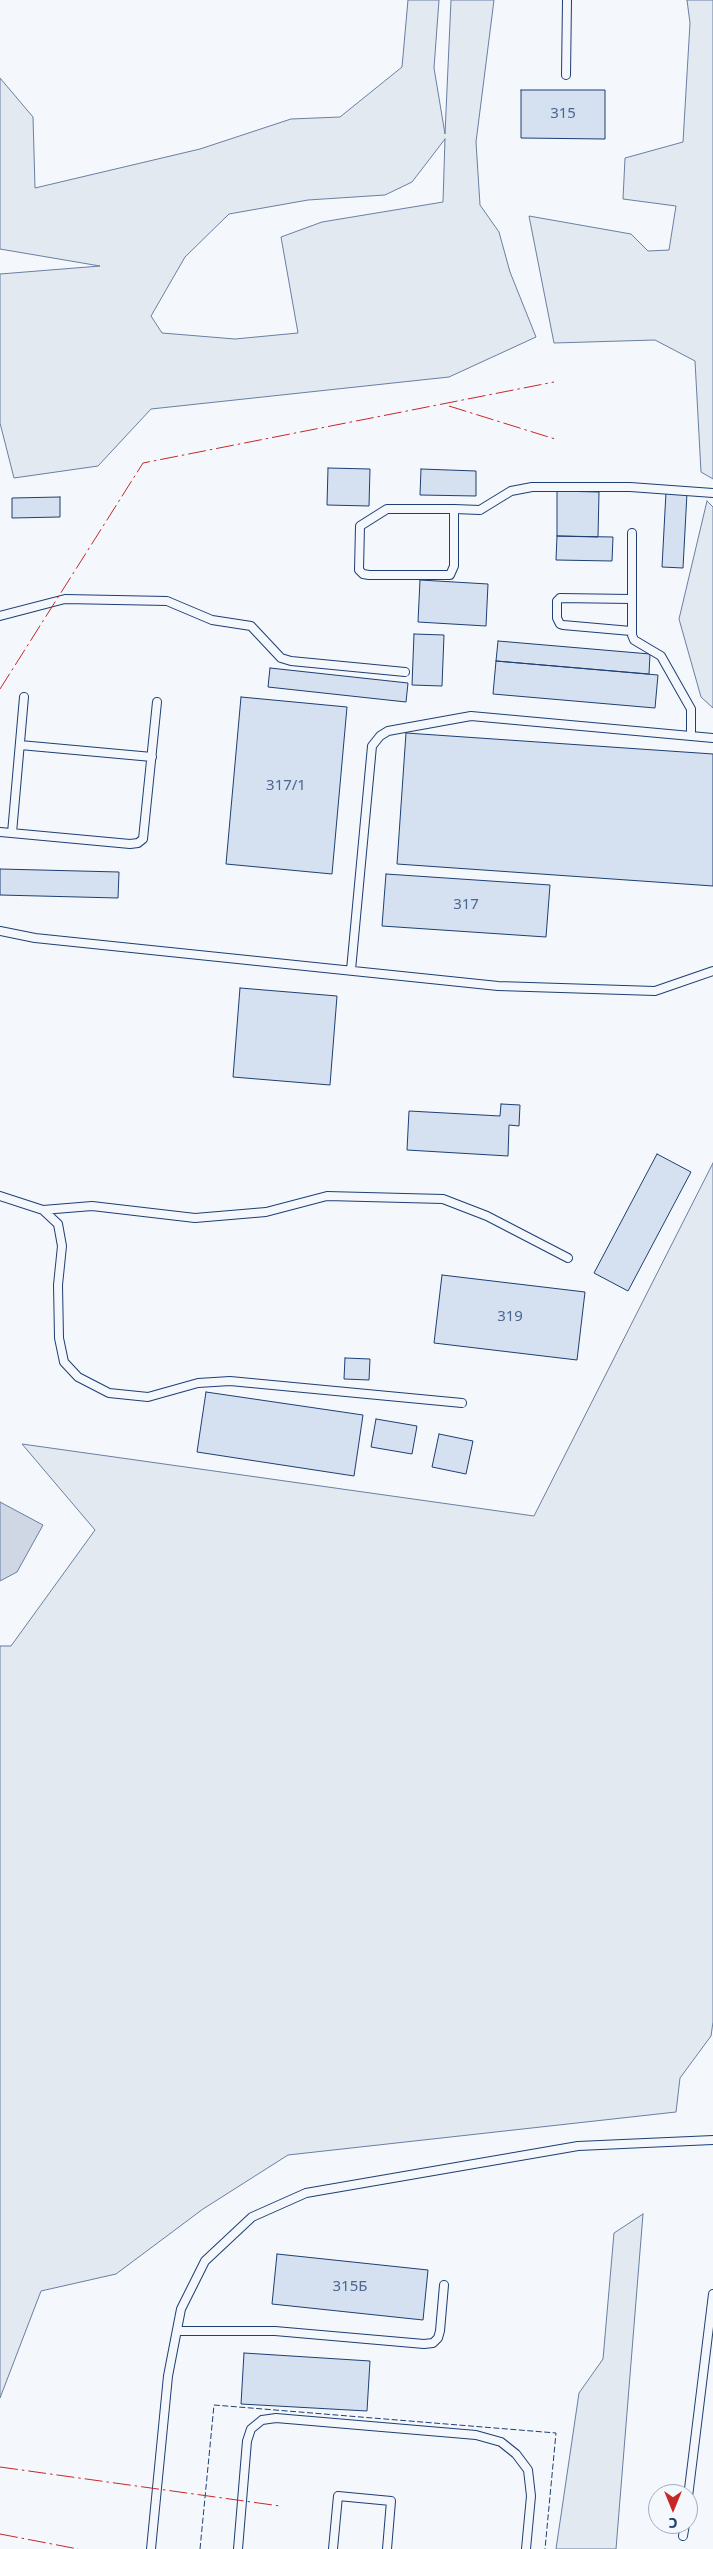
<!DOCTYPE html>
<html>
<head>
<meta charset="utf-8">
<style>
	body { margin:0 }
	#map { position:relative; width:713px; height:2549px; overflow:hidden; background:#f4f7fb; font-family:"Noto Sans",sans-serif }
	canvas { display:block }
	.north { position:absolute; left:648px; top:2484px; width:50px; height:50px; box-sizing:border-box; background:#f4f7fb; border:1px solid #9eadc5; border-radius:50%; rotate:180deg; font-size:14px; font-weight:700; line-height:20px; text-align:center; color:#1d3f73 }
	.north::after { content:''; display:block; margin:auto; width:18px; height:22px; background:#c62828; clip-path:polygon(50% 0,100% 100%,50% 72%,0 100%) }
</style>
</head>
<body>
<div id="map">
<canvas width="713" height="2549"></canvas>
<div class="north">С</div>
</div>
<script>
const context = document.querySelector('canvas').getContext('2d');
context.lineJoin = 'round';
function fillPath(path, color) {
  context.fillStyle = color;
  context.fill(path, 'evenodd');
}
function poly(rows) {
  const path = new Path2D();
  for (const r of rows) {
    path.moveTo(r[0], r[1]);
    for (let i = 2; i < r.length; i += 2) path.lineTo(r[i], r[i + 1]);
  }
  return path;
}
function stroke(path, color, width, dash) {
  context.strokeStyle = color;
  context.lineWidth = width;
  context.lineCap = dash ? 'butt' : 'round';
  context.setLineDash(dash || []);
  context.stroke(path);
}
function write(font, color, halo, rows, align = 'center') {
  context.font = font + ' "Noto Sans",sans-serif';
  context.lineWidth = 4;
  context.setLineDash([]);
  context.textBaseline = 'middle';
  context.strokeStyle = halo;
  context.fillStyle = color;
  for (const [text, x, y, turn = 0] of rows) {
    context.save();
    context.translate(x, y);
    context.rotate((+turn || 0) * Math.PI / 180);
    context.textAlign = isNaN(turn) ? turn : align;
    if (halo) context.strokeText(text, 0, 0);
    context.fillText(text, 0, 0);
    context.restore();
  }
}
const green = poly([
	[408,0,439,0,434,68,445,134,451,0,494,0,476,142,480,205,499,232,510,272,536,337,449,377,151,409,98,466,14,478,0,423,0,274,100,266,0,249,0,78,33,117,35,188,200,149,291,119,340,117,402,67,408,0],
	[445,139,443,202,322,222,281,237,298,333,235,339,162,333,151,316,185,257,229,214,308,200,385,195,412,182,445,139],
	[687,0,713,0,713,479,701,472,695,361,655,340,554,343,529,216,631,234,648,251,669,250,676,206,623,199,625,158,683,142,690,23,687,0],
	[707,501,713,507,713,708,701,697,679,619,707,501],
	[713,1163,713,2022,711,2036,680,2078,676,2112,288,2155,203,2209,116,2274,41,2291,0,2398,0,1646,11,1646,95,1530,22,1444,534,1516,713,1163],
	[643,2214,616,2549,556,2549,579,2393,603,2359,614,2233,643,2214]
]);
const water = poly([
	[0,1502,43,1525,17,1572,0,1581,0,1502]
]);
const building = poly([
	[521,90,605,90,605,139,521,138,521,90],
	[328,468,370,469,369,506,327,505,328,468],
	[421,469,476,471,476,496,420,495,421,469],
	[557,491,599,492,598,537,557,536,557,491],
	[666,492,687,493,683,568,662,567,666,492],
	[60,497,60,517,12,518,12,498,60,497],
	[557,536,613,537,612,561,556,560,557,536],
	[420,580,488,584,486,626,418,622,420,580],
	[414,634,444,635,442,686,412,685,414,634],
	[498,641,650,654,649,674,496,661,498,641],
	[496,661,658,675,655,708,493,694,496,661],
	[270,668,408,683,406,702,268,687,270,668],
	[241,697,347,707,332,874,226,864,241,697],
	[406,733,713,754,713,886,397,864,406,733],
	[0,869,119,872,118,898,0,895,0,869],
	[386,874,550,885,546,937,382,926,386,874],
	[240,988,337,996,330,1085,233,1077,240,988],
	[501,1104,520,1105,519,1126,509,1125,508,1156,407,1150,409,1111,500,1116,501,1104],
	[657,1154,691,1172,628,1291,594,1273,657,1154],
	[442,1275,585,1292,577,1360,434,1343,442,1275],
	[345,1358,370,1359,369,1380,344,1379,345,1358],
	[206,1392,363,1415,354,1476,197,1452,206,1392],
	[376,1419,417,1426,412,1454,371,1447,376,1419],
	[439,1434,473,1441,466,1474,432,1467,439,1434],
	[277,2254,428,2270,423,2320,272,2304,277,2254],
	[244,2353,370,2361,367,2411,241,2404,244,2353]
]);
const service = poly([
	[566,75,567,0],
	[454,509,454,566,450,575,369,575,363,574,359,570,360,526,387,509,454,509,480,510,511,491,532,487,630,487,713,493],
	[632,533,632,635,634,640,661,656,691,709,691,736],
	[0,616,65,599,167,601,212,620,251,626,281,658,291,661,405,672],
	[631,631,563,625,560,624,557,618,557,601,560,598,631,599],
	[20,745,152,757],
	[0,832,130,844,138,843,143,839,157,702],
	[12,833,24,697],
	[0,931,35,938,498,986,655,991,713,971],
	[351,970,372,746,380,736,388,731,471,716,713,738],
	[0,1196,43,1210,58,1224,62,1246,58,1285,59,1338,64,1362,78,1377,109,1393,148,1397,198,1383,230,1381,462,1403],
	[43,1210,92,1206,195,1218,266,1212,327,1196,443,1199,487,1216,568,1258],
	[177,2331,275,2331,424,2344,433,2343,438,2338,440,2331,444,2285],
	[688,2497,713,2294],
	[683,2536,685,2524],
	[151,2549,168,2376,181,2309,205,2261,252,2217,306,2193,578,2146,713,2140],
	[238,2549,247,2441,251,2429,262,2420,276,2418,476,2435,501,2442,516,2454,528,2470,531,2496,526,2549],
	[333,2549,338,2496,391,2501,387,2549]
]);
const fence = poly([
	[200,2549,214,2405,556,2433,545,2549]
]);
const power = poly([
	[449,406,555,439],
	[0,689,143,463,554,382],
	[0,2467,280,2506],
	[0,2534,78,2549]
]);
const numberNames = [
	["315",563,114],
	["317/1",286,786],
	["317",466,905],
	["319",510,1317],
	["315Б",350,2287]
];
fillPath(green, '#e3e9f0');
stroke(green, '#687fa3', 1);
fillPath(water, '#cfd7e4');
stroke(water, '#687fa3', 1);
fillPath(building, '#d5e0f0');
stroke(building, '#1d3f73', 1);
stroke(service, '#1d3f73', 10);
stroke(service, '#f4f7fb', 8);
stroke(fence, '#1d3f73', 1, [6, 2.5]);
stroke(power, '#c62828', 1, [18, 4, 2.5, 4]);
write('15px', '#4b6792', null, numberNames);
</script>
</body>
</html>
